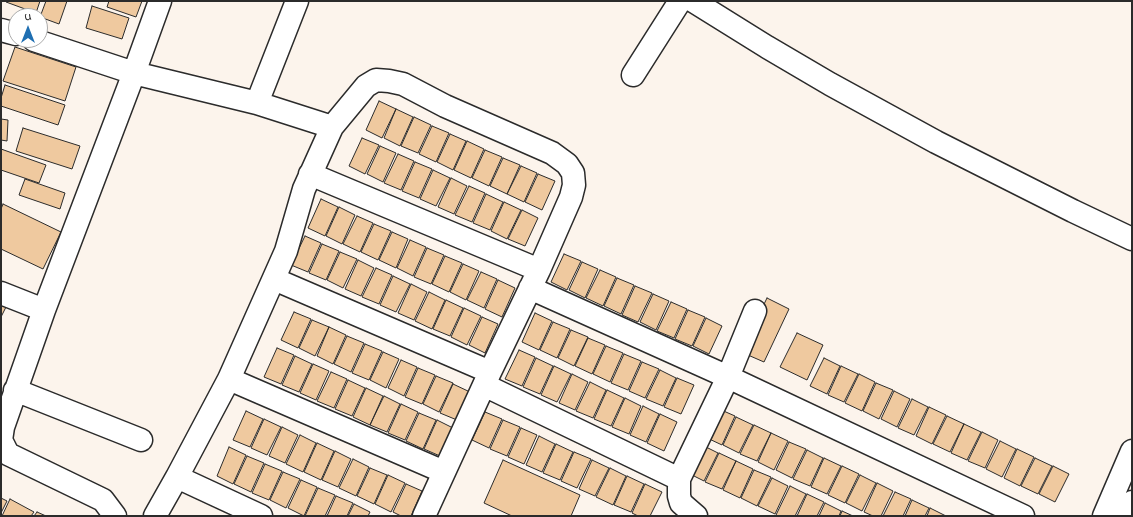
<!DOCTYPE html>
<html>
<head>
<meta charset="utf-8">
<style>
	body { margin:0 }
	#map { position:relative; width:1133px; height:517px; overflow:hidden; background:#fcf4ec; font-family:"Indie Flower",sans-serif }
	canvas { display:block }
	.frame { position:absolute; inset:0; border:2px solid #2b2b2b; pointer-events:none }
	.north { position:absolute; left:8px; top:8px; width:40px; height:40px; box-sizing:border-box; background:#fff; border:1px solid #aaa; border-radius:50%; rotate:0deg; font-size:11px; font-weight:700; line-height:16px; text-align:center; color:#2b2b2b }
	.north::after { content:''; display:block; margin:auto; width:14px; height:18px; background:#1f6fb2; clip-path:polygon(50% 0,100% 100%,50% 72%,0 100%) }
</style>
</head>
<body>
<div id="map">
<canvas width="1133" height="517"></canvas>
<div class="frame"></div>
<div class="north">U</div>
</div>
<script>
const context = document.querySelector('canvas').getContext('2d');
context.lineJoin = 'round';
function fillPath(path, color) {
  context.fillStyle = color;
  context.fill(path, 'evenodd');
}
function poly(rows) {
  const path = new Path2D();
  for (const r of rows) {
    path.moveTo(r[0], r[1]);
    for (let i = 2; i < r.length; i += 2) path.lineTo(r[i], r[i + 1]);
  }
  return path;
}
function stroke(path, color, width, dash) {
  context.strokeStyle = color;
  context.lineWidth = width;
  context.lineCap = dash ? 'butt' : 'round';
  context.setLineDash(dash || []);
  context.stroke(path);
}
const building = poly([
	[6,1,40,1,36,13,6,2,6,1],
	[46,1,67,1,59,24,40,17,46,1],
	[109,1,142,1,136,17,107,7,109,1],
	[92,6,129,18,122,39,86,28,92,6],
	[15,47,76,67,65,101,3,81,15,47],
	[5,85,65,105,58,125,1,106,1,98,5,85],
	[379,101,396,109,382,138,366,130,379,101],
	[396,109,413,117,400,146,384,138,396,109],
	[414,117,431,125,418,153,401,146,414,117],
	[1,119,8,120,7,141,1,140,1,119],
	[432,126,449,133,436,162,419,154,432,126],
	[23,128,80,146,72,169,16,151,23,128],
	[450,134,466,141,453,170,437,162,450,134],
	[362,138,379,145,365,174,349,166,362,138],
	[467,141,484,149,471,178,454,170,467,141],
	[380,146,396,153,383,182,367,174,380,146],
	[1,149,46,165,39,183,1,170,1,149],
	[485,150,502,157,489,186,472,178,485,150],
	[398,154,414,161,401,190,384,183,398,154],
	[503,158,520,165,507,194,490,186,503,158],
	[415,162,432,169,419,198,402,191,415,162],
	[521,166,537,173,524,202,507,194,521,166],
	[433,170,450,178,436,206,420,199,433,170],
	[538,174,555,181,542,210,525,202,538,174],
	[451,178,467,186,454,214,438,207,451,178],
	[25,179,65,193,60,209,19,195,25,179],
	[469,186,485,193,472,222,455,215,469,186],
	[486,194,503,202,490,230,473,223,486,194],
	[321,199,338,207,325,236,308,228,321,199],
	[504,202,521,210,507,239,491,231,504,202],
	[3,204,61,232,43,269,1,249,1,209,3,204],
	[339,207,355,215,342,244,326,236,339,207],
	[522,210,538,218,525,246,508,239,522,210],
	[357,216,373,223,360,252,343,244,357,216],
	[374,224,391,231,378,260,361,252,374,224],
	[392,232,408,239,396,268,379,260,392,232],
	[305,236,321,243,308,272,291,265,305,236],
	[410,240,426,247,413,276,397,268,410,240],
	[322,244,339,251,326,280,309,273,322,244],
	[427,248,444,255,431,284,414,277,427,248],
	[340,252,357,259,343,288,327,280,340,252],
	[564,254,581,261,567,290,551,282,564,254],
	[445,256,462,263,449,292,432,284,445,256],
	[358,260,374,268,361,296,345,289,358,260],
	[582,262,598,269,585,298,569,290,582,262],
	[463,264,479,271,466,300,450,292,463,264],
	[376,268,392,275,379,304,362,297,376,268],
	[600,270,616,277,603,306,586,298,600,270],
	[481,272,497,279,484,308,467,300,481,272],
	[393,276,410,284,396,312,380,305,393,276],
	[617,278,634,285,621,314,604,306,617,278],
	[498,280,515,288,502,317,485,309,498,280],
	[411,284,427,292,414,320,398,313,411,284],
	[635,286,652,293,638,322,622,315,635,286],
	[429,292,445,300,432,329,415,321,429,292],
	[653,294,669,301,656,330,640,322,653,294],
	[1,295,10,299,1,317,1,295],
	[767,298,789,309,764,362,741,352,767,298],
	[446,300,463,308,450,336,433,329,446,300],
	[671,302,687,309,674,338,657,331,671,302],
	[464,308,481,316,467,345,451,337,464,308],
	[688,310,705,317,692,346,675,339,688,310],
	[294,312,311,319,298,348,281,340,294,312],
	[535,313,552,321,539,350,522,342,535,313],
	[482,317,498,324,485,353,469,345,482,317],
	[706,318,722,326,709,354,693,346,706,318],
	[312,320,329,327,315,356,299,348,312,320],
	[553,322,570,329,557,358,540,350,553,322],
	[329,327,346,335,333,364,317,356,329,327],
	[571,330,588,337,574,366,558,358,571,330],
	[797,333,823,345,807,380,780,367,797,333],
	[347,336,364,343,351,372,334,364,347,336],
	[588,338,605,345,592,374,575,366,588,338],
	[365,344,382,351,369,380,352,373,365,344],
	[606,346,623,353,610,382,593,374,606,346],
	[277,348,294,355,281,384,264,377,277,348],
	[519,350,535,357,522,386,505,379,519,350],
	[383,352,399,359,386,388,370,380,383,352],
	[624,354,641,361,628,390,611,383,624,354],
	[295,356,312,364,299,392,282,385,295,356],
	[536,358,553,366,540,394,523,387,536,358],
	[824,358,840,366,827,394,810,386,824,358],
	[401,360,417,367,404,396,388,388,401,360],
	[642,362,659,369,645,398,629,391,642,362],
	[313,364,329,371,316,400,300,393,313,364],
	[554,366,571,374,557,402,541,395,554,366],
	[841,366,858,374,844,402,828,395,841,366],
	[418,368,435,375,422,404,405,397,418,368],
	[660,370,676,378,663,406,646,399,660,370],
	[331,372,347,379,334,408,317,401,331,372],
	[572,374,588,382,575,410,559,403,572,374],
	[859,374,875,382,862,411,845,403,859,374],
	[436,376,453,383,439,412,423,404,436,376],
	[677,378,694,385,681,414,664,407,677,378],
	[348,380,365,388,352,416,335,409,348,380],
	[590,382,606,390,593,418,576,411,590,382],
	[876,383,893,390,879,419,863,411,876,383],
	[453,384,470,392,457,420,440,413,453,384],
	[366,388,383,396,370,425,353,417,366,388],
	[607,390,624,398,611,426,594,419,607,390],
	[894,391,910,399,897,427,881,419,894,391],
	[384,396,400,404,387,432,370,425,384,396],
	[625,398,641,406,629,434,612,427,625,398],
	[912,399,928,407,914,435,898,428,912,399],
	[401,404,418,412,405,440,388,433,401,404],
	[643,406,659,414,646,442,630,435,643,406],
	[929,407,946,415,932,444,916,436,929,407],
	[719,409,735,416,722,445,705,437,719,409],
	[246,411,263,419,250,447,233,440,246,411],
	[485,412,502,419,489,448,472,440,485,412],
	[419,413,436,420,423,449,406,441,419,413],
	[660,414,677,422,664,451,647,443,660,414],
	[947,416,964,424,950,452,933,444,947,416],
	[736,417,753,425,739,453,723,445,736,417],
	[264,419,281,427,267,455,251,448,264,419],
	[437,420,453,428,440,456,424,449,437,420],
	[503,420,520,427,507,456,490,449,503,420],
	[964,424,981,432,967,460,951,453,964,424],
	[754,425,771,433,757,461,740,454,754,425],
	[282,427,298,435,285,463,269,456,282,427],
	[521,428,537,435,524,464,508,457,521,428],
	[982,432,998,440,985,468,968,461,982,432],
	[771,433,788,441,774,470,758,462,771,433],
	[300,435,316,443,303,472,286,464,300,435],
	[539,436,555,444,542,472,526,465,539,436],
	[1000,441,1016,449,1002,477,986,469,1000,441],
	[789,442,806,449,792,478,776,470,789,442],
	[317,443,334,451,321,480,304,472,317,443],
	[556,444,573,452,560,480,543,473,556,444],
	[702,445,718,453,704,481,688,473,702,445],
	[229,447,246,455,233,484,217,476,229,447],
	[1017,449,1034,457,1020,486,1004,478,1017,449],
	[807,450,823,458,810,486,793,479,807,450],
	[335,451,351,459,338,487,322,480,335,451],
	[574,452,591,459,577,488,561,481,574,452],
	[719,453,736,461,722,489,705,482,719,453],
	[247,456,264,463,251,492,234,484,247,456],
	[824,458,841,466,827,494,811,487,824,458],
	[1035,458,1052,466,1038,494,1021,486,1035,458],
	[353,459,369,467,356,496,339,488,353,459],
	[503,460,580,495,571,516,512,516,484,503,503,460],
	[592,460,609,468,595,496,579,489,592,460],
	[736,461,753,469,740,498,723,490,736,461],
	[265,464,282,471,269,500,252,493,265,464],
	[842,466,859,474,845,503,828,495,842,466],
	[1053,466,1069,474,1055,502,1039,494,1053,466],
	[370,468,387,475,374,504,357,496,370,468],
	[610,468,626,476,613,505,596,497,610,468],
	[754,470,771,477,757,506,741,498,754,470],
	[283,472,300,479,286,508,270,500,283,472],
	[388,475,405,483,391,512,375,504,388,475],
	[860,475,876,483,862,511,846,503,860,475],
	[627,476,644,484,631,512,614,505,627,476],
	[772,478,788,486,775,514,758,506,772,478],
	[301,480,317,487,304,516,288,508,301,480],
	[877,483,893,491,881,516,873,516,864,512,877,483],
	[406,484,422,491,411,516,401,516,393,512,406,484],
	[645,484,662,492,650,516,638,516,632,513,645,484],
	[790,486,806,494,795,516,779,516,776,515,790,486],
	[318,488,335,495,325,516,305,516,318,488],
	[895,492,911,499,903,516,883,516,895,492],
	[807,494,824,502,817,516,797,516,807,494],
	[336,496,353,503,347,516,327,516,336,496],
	[1,498,7,501,1,513,1,498],
	[10,499,34,512,31,516,2,516,10,499],
	[912,500,929,508,925,516,905,516,912,500],
	[825,503,841,511,839,516,819,516,825,503],
	[354,504,370,512,368,516,348,516,354,504],
	[930,508,946,516,927,516,930,508],
	[842,511,853,516,840,516,842,511],
	[37,512,46,516,34,516,37,512]
]);
const minor = poly([
	[693,1,767,47,830,84,936,142,1073,211,1132,239],
	[1,30,16,34],
	[34,40,134,73,257,103,332,127],
	[633,75,680,1],
	[257,103,297,1],
	[310,174,539,270],
	[274,279,490,372],
	[530,288,728,377,1023,516],
	[1,293,44,310],
	[229,379,444,472],
	[484,385,679,479],
	[15,390,141,440],
	[177,477,261,516],
	[115,516,103,500,8,454,1,440,3,427,44,310,134,73,160,1],
	[155,516,177,477,229,379,286,251,304,189,332,127,366,86,376,80,389,81,403,84,445,106,552,153,567,164,573,173,574,185,571,197,539,270,490,372,424,516],
	[696,516,681,503,679,496,679,479,728,377,755,311],
	[1104,516,1132,451],
	[1126,516,1132,502]
]);
fillPath(building, '#efc99f');
stroke(building, '#2b2b2b', 1);
stroke(minor, '#2b2b2b', 25);
stroke(minor, '#fff', 22);
</script>
</body>
</html>
